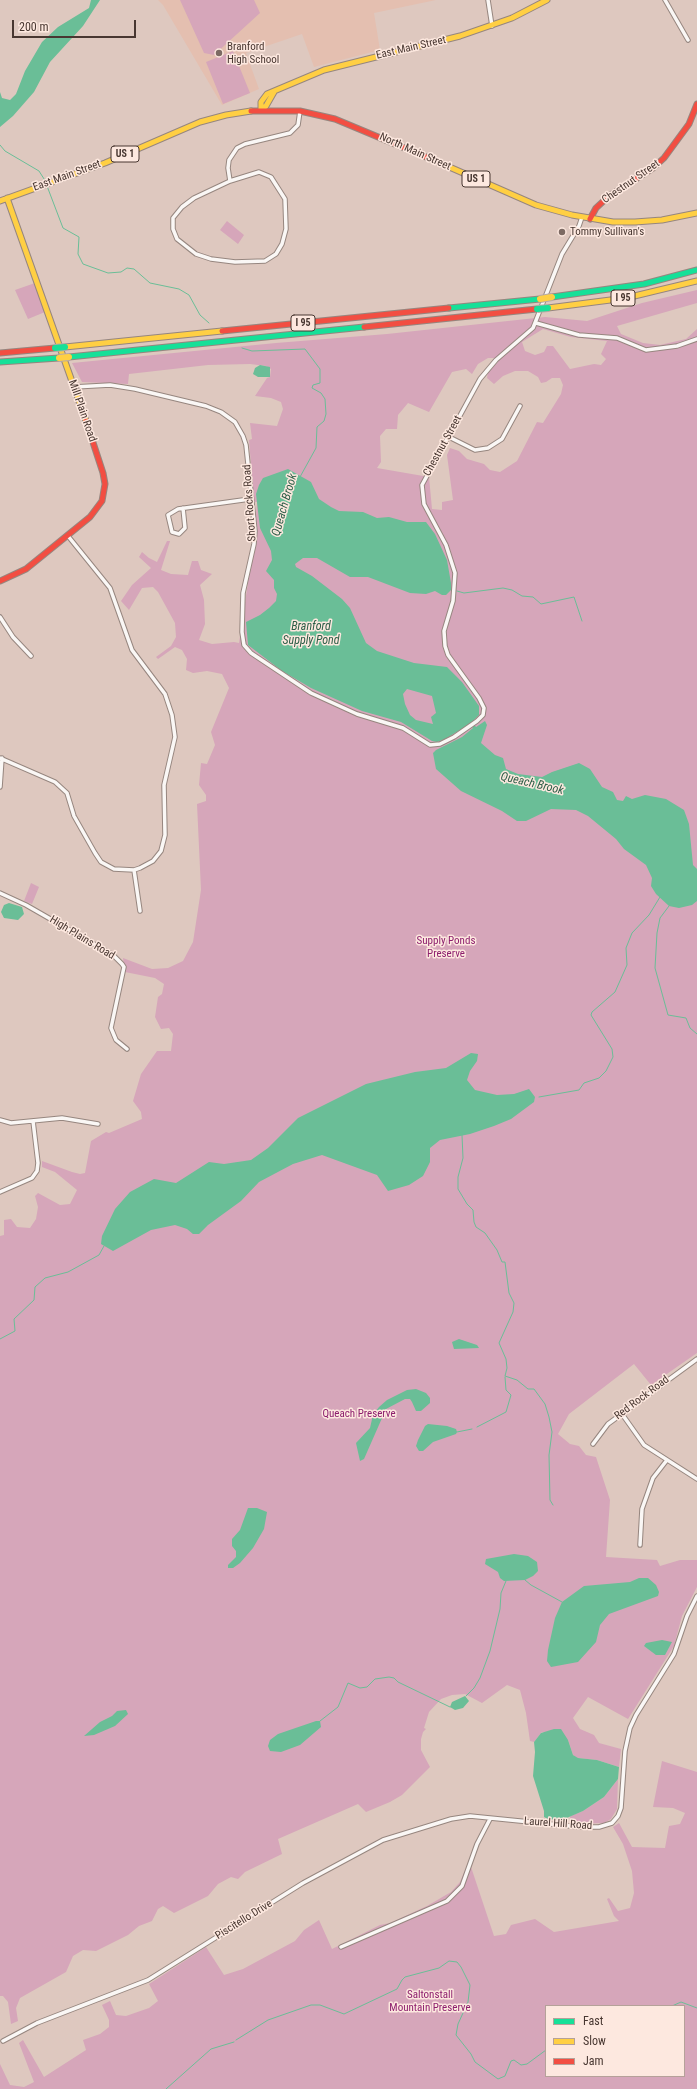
<!DOCTYPE html>
<html>
<head>
<meta charset="utf-8">
<style>
	body { margin:0 }
	#map { position:relative; width:697px; height:2089px; overflow:hidden; background:#dec8bf; font-family:"Roboto Condensed",sans-serif }
	canvas { display:block }
	.legend { position:absolute; left:545px; top:2005px; width:140px; height:72px; box-sizing:border-box; background:#fde8df; border:1px solid #b5a199; margin:0; padding:5px 7px; list-style:none; font-size:12px; color:#483731 }
	.legend li { display:flex; align-items:center; gap:8px; height:20px }
	.legend b { width:20px; border:1px solid #b5a199 }
	.scale { position:absolute; left:12px; top:20px; width:124px; height:18px; box-sizing:border-box; border:2px solid #483731; border-top:0; padding-left:5px; font-size:12px; line-height:14px; white-space:nowrap; color:#483731; -webkit-text-stroke:3px #fde8df; paint-order:stroke }
</style>
</head>
<body>
<div id="map">
<canvas width="697" height="2089"></canvas>
<ul class="legend">
<li><b style="height:5px;background:#16e098"></b>Fast</li>
<li><b style="height:5px;background:#ffcf43"></b>Slow</li>
<li><b style="height:5px;background:#f24e42"></b>Jam</li>
</ul>
<div class="scale">200 m</div>
</div>
<script>
const context = document.querySelector('canvas').getContext('2d');
context.lineJoin = 'round';
function fillPath(path, color) {
  context.fillStyle = color;
  context.fill(path, 'evenodd');
}
function poly(rows) {
  const path = new Path2D();
  for (const r of rows) {
    path.moveTo(r[0], r[1]);
    for (let i = 2; i < r.length; i += 2) path.lineTo(r[i], r[i + 1]);
  }
  return path;
}
function stroke(path, color, width, dash) {
  context.strokeStyle = color;
  context.lineWidth = width;
  context.lineCap = dash ? 'butt' : 'round';
  context.setLineDash(dash || []);
  context.stroke(path);
}
function write(font, color, halo, rows, align = 'center') {
  context.font = font + ' "Roboto Condensed",sans-serif';
  context.lineWidth = 3;
  context.setLineDash([]);
  context.textBaseline = 'middle';
  context.strokeStyle = halo;
  context.fillStyle = color;
  for (const [text, x, y, turn = 0] of rows) {
    context.save();
    context.translate(x, y);
    context.rotate((+turn || 0) * Math.PI / 180);
    context.textAlign = isNaN(turn) ? turn : align;
    if (halo) context.strokeText(text, 0, 0);
    context.fillText(text, 0, 0);
    context.restore();
  }
}
const built = poly([
	[158,0,436,0,374,13,380,50,314,67,302,34,246,53,259,89,222,105,163,5]
]);
const green = poly([
	[180,0,254,0,260,13,214,55,204,53],
	[233,51,250,93,223,104,206,62],
	[227,221,244,235,238,244,220,230],
	[35,283,45,312,28,319,15,290],
	[697,290,697,303,617,326,621,334,643,343,660,345,686,339,697,329,697,1353,651,1385,634,1364,569,1414,558,1434,570,1444,579,1446,586,1455,596,1457,610,1500,606,1557,657,1560,660,1566,680,1560,697,1560,697,1587,682,1616,674,1646,628,1719,588,1697,573,1718,580,1729,594,1735,599,1743,621,1749,619,1767,597,1760,577,1758,573,1755,568,1740,542,1732,534,1742,530,1741,526,1713,520,1690,507,1685,482,1703,465,1694,452,1695,441,1699,429,1712,424,1728,426,1729,423,1732,421,1739,421,1750,430,1767,402,1795,390,1802,366,1812,358,1804,278,1839,282,1854,245,1872,238,1879,231,1877,218,1884,208,1896,174,1913,163,1906,158,1909,152,1921,139,1926,128,1935,96,1951,83,1950,73,1956,66,1972,20,1998,16,2008,18,2021,11,2024,8,2002,3,1996,0,1996,0,1236,4,1235,4,1220,11,1219,17,1227,30,1228,36,1219,38,1207,35,1196,38,1193,60,1205,70,1204,77,1190,55,1172,42,1167,42,1161,72,1172,80,1174,85,1173,91,1141,106,1132,109,1133,142,1119,141,1112,133,1101,141,1074,157,1051,171,1051,173,1034,169,1028,161,1029,155,1017,158,997,162,994,164,984,155,978,125,972,123,958,152,969,168,968,183,961,193,942,201,890,197,804,206,801,206,795,199,785,201,763,207,764,215,745,211,732,229,688,222,674,207,671,193,673,186,670,187,659,182,650,175,647,158,659,156,657,171,646,176,637,175,623,158,592,153,587,142,588,129,610,121,601,132,585,151,568,139,557,142,552,149,558,157,562,167,541,170,541,161,570,171,574,188,575,192,561,198,561,201,570,212,574,200,585,204,600,205,624,199,640,212,644,234,642,239,643,254,542,257,502,254,502,249,440,252,439,250,423,277,426,283,409,281,402,271,398,255,396,267,378,270,377,271,369,266,366,250,364,208,365,129,374,128,384,82,382,72,363,276,343,387,334,545,317,587,321,642,303],
	[543,329,571,337,607,341,601,354,606,359,601,365,594,364,570,369,553,346,547,346,544,352,535,355,525,351,522,342],
	[488,358,494,358,498,362,488,372,487,378,494,384,503,376,515,371,528,371,538,377,541,383,546,382,552,378,560,378,563,385,561,394,543,423,537,422,517,461,500,472,490,470,484,464,467,459,459,451,450,448,447,455,453,500,442,502,442,510,432,509,429,477,377,468,381,462,380,436,386,429,397,429,398,415,408,403,429,412,452,372,466,369,472,374,478,364],
	[31,883,39,887,32,904,24,901],
	[662,1761,697,1772,697,2089,0,2089,0,2064,10,2085,24,2087,34,2082,19,2043,23,2040,44,2077,86,2050,83,2040,100,2034,109,2027,109,2020,102,2005,110,2001,116,2015,126,2016,149,2008,158,2001,149,1984,206,1947,224,1975,243,1969,295,1941,304,1930,319,1920,332,1949,380,1925,390,1923,427,1906,451,1892,460,1882,469,1861,494,1936,506,1934,511,1925,535,1919,554,1932,619,1921,614,1916,607,1899,609,1898,618,1911,630,1908,634,1893,632,1871,623,1844,613,1827,619,1823,632,1847,665,1848,669,1826,680,1824,685,1813,673,1808,653,1807],
	[546,2006,684,2006,684,2076,546,2076],
	[618,1779,617,1809,611,1819,604,1823,571,1824,570,1816,583,1811,604,1797]
]);
const water = poly([
	[91,0,100,0,83,26,50,62,34,92,13,116,0,127,0,92,2,98,10,100,16,94,25,71,42,42,58,27,89,8],
	[260,365,270,367,270,377,258,377,253,374,255,368],
	[288,469,311,482,319,499,331,507,339,511,363,512,377,518,389,517,407,522,426,522,435,534,447,560,451,583,451,590,446,595,442,595,435,591,426,594,410,593,368,577,350,577,317,558,303,558,295,564,296,567,312,576,342,599,350,608,366,643,377,651,414,663,447,667,462,682,479,706,479,715,472,722,476,727,485,721,487,725,481,743,495,755,503,758,506,769,518,774,542,777,552,772,579,763,590,769,602,787,613,792,617,800,623,801,626,796,632,799,645,795,666,799,684,810,689,824,693,865,697,869,697,901,692,905,679,908,669,906,656,894,651,886,652,878,646,865,624,849,616,839,588,816,576,810,551,809,526,821,517,821,502,811,461,791,436,769,433,753,436,750,462,737,473,728,470,724,445,739,437,742,432,741,401,722,362,711,311,688,282,671,248,645,246,622,260,615,269,608,276,601,277,594,274,588,274,580,266,571,272,560,271,551,260,528,256,494,259,485,263,478],
	[407,689,432,696,436,713,431,717,433,724,416,720,410,715,405,704,403,694],
	[9,903,22,907,24,914,18,920,4,918,1,912,4,905],
	[471,1053,478,1054,477,1061,470,1071,467,1080,475,1090,497,1095,514,1094,529,1089,535,1097,534,1102,511,1119,494,1126,470,1134,440,1140,430,1148,430,1162,423,1176,409,1185,388,1191,377,1175,322,1155,293,1164,259,1182,241,1201,208,1225,199,1234,193,1234,187,1229,175,1225,151,1230,113,1251,101,1244,102,1236,115,1209,130,1192,154,1179,176,1183,209,1162,224,1164,251,1160,268,1148,298,1118,366,1084,415,1072,446,1068],
	[459,1339,477,1345,479,1348,454,1349,452,1342],
	[416,1389,426,1393,430,1398,430,1403,421,1411,416,1411,412,1402,410,1399,405,1399,386,1409,364,1459,360,1461,356,1443,370,1428,373,1415,379,1407,387,1400,407,1390],
	[428,1424,447,1426,456,1429,457,1432,456,1434,433,1442,423,1451,419,1451,416,1446,418,1440,425,1426],
	[248,1508,257,1508,267,1512,264,1529,253,1548,240,1563,233,1568,228,1568,228,1565,236,1557,236,1551,232,1546,232,1539,240,1530],
	[514,1554,528,1556,537,1562,538,1571,533,1576,525,1580,504,1581,500,1578,498,1572,485,1564,486,1559],
	[639,1578,648,1578,656,1585,659,1592,658,1596,609,1614,600,1625,596,1642,578,1662,551,1667,547,1661,548,1650,555,1618,562,1602,584,1586,630,1582],
	[662,1640,672,1642,665,1655,656,1655,644,1646,646,1643],
	[465,1696,469,1701,463,1708,455,1710,450,1707,452,1702],
	[126,1710,128,1714,115,1726,94,1735,84,1736,100,1722,112,1716,117,1711],
	[316,1721,320,1721,321,1727,300,1745,281,1752,270,1751,268,1746,270,1740,278,1734],
	[554,1729,561,1729,568,1740,573,1755,578,1758,597,1760,619,1767,618,1779,604,1797,583,1811,562,1820,548,1819,544,1817,544,1811,533,1776,535,1752,534,1742,541,1733]
]);
const stream = poly([
	[0,145,5,151,39,171,46,182],
	[47,186,63,228,79,237,78,254,83,264,108,273,121,272,127,268,134,269,150,283,179,289,189,295,200,315,209,323],
	[242,348,252,351,305,349,320,369,320,383,313,385,312,388,321,393,325,399,326,414,324,421,317,427,316,448,300,477],
	[457,591,464,593,503,588,512,590,522,596,533,597,541,604,574,597,582,621],
	[669,906,660,918,657,933,655,968,668,1015,686,1018,690,1028,697,1034],
	[539,1097,579,1090,584,1083,599,1078,606,1071,613,1057,612,1049,591,1015,592,1012,615,992,627,965,626,948,632,933,649,915,660,897],
	[462,1135,463,1158,458,1177,458,1189,467,1204,473,1210,474,1222,476,1227,485,1233,497,1250,502,1262,505,1262,509,1293,514,1303,513,1312,499,1343,506,1359,507,1368,505,1376,517,1380,528,1389,534,1389,545,1404,549,1417,552,1432,549,1455,550,1500,553,1505],
	[0,1339,15,1331,14,1319,34,1300,35,1287,45,1278,68,1272,99,1255,104,1246],
	[477,1427,506,1412,511,1395,506,1390,505,1377],
	[457,1432,472,1429],
	[525,1580,531,1585,562,1602],
	[466,1696,474,1688,480,1678,490,1651,500,1609,501,1593,506,1581],
	[320,1721,338,1707,348,1683,360,1688,367,1687,375,1679,389,1677,394,1678,398,1682,450,1707],
	[672,2006,681,2002,697,2008],
	[236,2040,268,2020,311,2005,320,2005,344,2014,397,1989,402,1980,405,1977,439,1968,449,1961,457,1962,461,1967,470,1985,468,2002,458,2024,456,2035,471,2054,475,2062,498,2079,505,2076,511,2061,514,2060,521,2065,527,2064,546,2050],
	[166,2089,211,2049,234,2042]
]);
const street = poly([
	[488,0,492,26],
	[665,0,688,40],
	[230,181,259,172,271,177,285,199,286,229,282,244,276,254,265,261,235,262,211,259,196,254,177,239,173,229,173,218,182,207,194,198,230,181,228,168,229,160,237,148,245,144,290,133,298,125,300,111],
	[536,323,579,335,617,338,646,350,677,346,697,339],
	[74,387,110,385,135,389,206,406,221,412,235,422,243,436,246,445,255,531,254,544,243,593,242,632,244,645,251,653,311,693,357,714,403,728,430,745,440,744,454,737,477,721,483,715,484,708,479,698,448,655,445,646,444,631,453,601,455,573,446,545,424,504,422,485,480,379,496,360,533,328,562,254,579,226,582,217],
	[449,437,475,450,488,448,502,439,520,406],
	[183,508,185,528,179,534,172,532,168,515,178,509,250,499],
	[0,617,13,637,31,656],
	[0,758,55,782,67,793,74,816,95,853,101,862,114,869,134,870,140,868,153,861,161,851,165,835,164,785,175,737,172,715,165,694,132,650,110,588,68,536],
	[0,787,2,758],
	[134,870,140,911],
	[0,893,26,905,113,955,122,964,124,967,111,1028,116,1040,127,1049],
	[0,1120,11,1123,62,1118,98,1124],
	[0,1192,32,1178,37,1171,38,1163,33,1121],
	[622,1414,644,1445,697,1479],
	[593,1444,608,1424,697,1359],
	[640,1545,642,1509,653,1478,667,1460],
	[341,1947,447,1901,462,1886,477,1844,490,1819],
	[3,2041,37,2023,148,1980,303,1883,383,1840,451,1819,470,1816,580,1827,599,1827,612,1823,618,1816,621,1808,625,1751,630,1728,636,1715,674,1654,687,1616,697,1596]
]);
const fast = poly([
	[552,297,644,284,697,270],
	[449,308,540,299],
	[69,357,364,327],
	[0,362,59,358]
]);
const slow = poly([
	[261,110,261,102,267,94,324,70,460,36,512,18,547,0],
	[261,110,266,106,274,92],
	[438,162,536,205,572,215,613,222,635,222,662,220,697,213],
	[7,198,86,421],
	[0,201,105,163,200,122,226,115,251,111],
	[548,308,626,298,697,281],
	[65,347,222,331]
]);
const jam = poly([
	[251,111,300,111,335,119,438,162],
	[590,219,596,208,609,196,653,168,664,158,689,124,697,104],
	[364,327,537,309],
	[222,331,449,308],
	[0,353,55,348],
	[0,581,26,569,90,517,102,501,105,484,103,473,86,421]
]);
const fastBridge = poly([
	[537,309,548,308],
	[55,348,65,347]
]);
const slowBridge = poly([
	[540,299,552,297],
	[59,358,69,357]
]);
const markers = [
	[219,53,4,"#7c6a63"],
	[562,232,4,"#7c6a63"]
];
const shields = [
	[125,154,28],
	[476,179,28],
	[623,298,24],
	[303,323,24]
];
const shieldNames = [
	["US 1",125,154],
	["US 1",476,179],
	["I 95",623,298],
	["I 95",303,323]
];
const poiNames = [
	["Branford",227,47],
	["High School",227,60],
	["Tommy Sullivan's",570,232]
];
const streetNames = [
	["East Main Street",411,48,-13],
	["North Main Street",415,152,24],
	["East Main Street",67,176,-20],
	["Chestnut Street",631,182,-35],
	["Mill Plain Road",82,411,71],
	["Chestnut Street",443,446,-61],
	["Short Rocks Road",250,503,-94],
	["High Plains Road",82,938,31],
	["Red Rock Road",642,1398,-37],
	["Laurel Hill Road",558,1824,4],
	["Piscitello Drive",244,1920,-32]
];
const parkNames = [
	["Supply Ponds",446,941],
	["Preserve",446,954],
	["Queach Preserve",359,1414],
	["Saltonstall",430,1995],
	["Mountain Preserve",430,2008]
];
const waterNames = [
	["Queach Brook",285,505,-74],
	["Branford",311,627],
	["Supply Pond",311,641],
	["Queach Brook",532,784,13]
];
fillPath(built, '#e4bfb0');
fillPath(green, '#d6a6ba');
fillPath(water, '#6abe97');
stroke(stream, '#6abe97', 1);
stroke(street, '#96867f', 5.5);
stroke(fast, '#96867f', 7);
stroke(slow, '#96867f', 7);
stroke(jam, '#96867f', 7);
stroke(street, '#faf7f5', 3.5);
stroke(fast, '#16e098', 5);
stroke(slow, '#ffcf43', 5);
stroke(jam, '#f24e42', 5);
stroke(fastBridge, '#b7aaa6', 8, []);
stroke(slowBridge, '#b7aaa6', 8, []);
stroke(fastBridge, '#16e098', 6);
stroke(slowBridge, '#ffcf43', 6);
for (const [x, y, r, color] of markers) {
  const dot = new Path2D();
  dot.arc(x, y, r, 0, 2 * Math.PI);
  context.fillStyle = color;
  context.fill(dot);
  stroke(dot, '#fde8df', 1.5);
}
for (const [x, y, w] of shields) {
  const box = new Path2D();
  box.roundRect(x - w / 2, y - 8, w, 16, 3);
  context.fillStyle = '#fde8df';
  context.fill(box);
  stroke(box, '#483731', 1);
}
write('bold 10px', '#483731', null, shieldNames);
write('11px', '#483731', '#fde8df', poiNames, 'left');
write('11px', '#483731', '#fde8df', streetNames);
write('11px', '#8c1d6d', '#fde8df', parkNames);
write('italic 12px', '#2c5e47', '#fde8df', waterNames);
</script>
</body>
</html>
